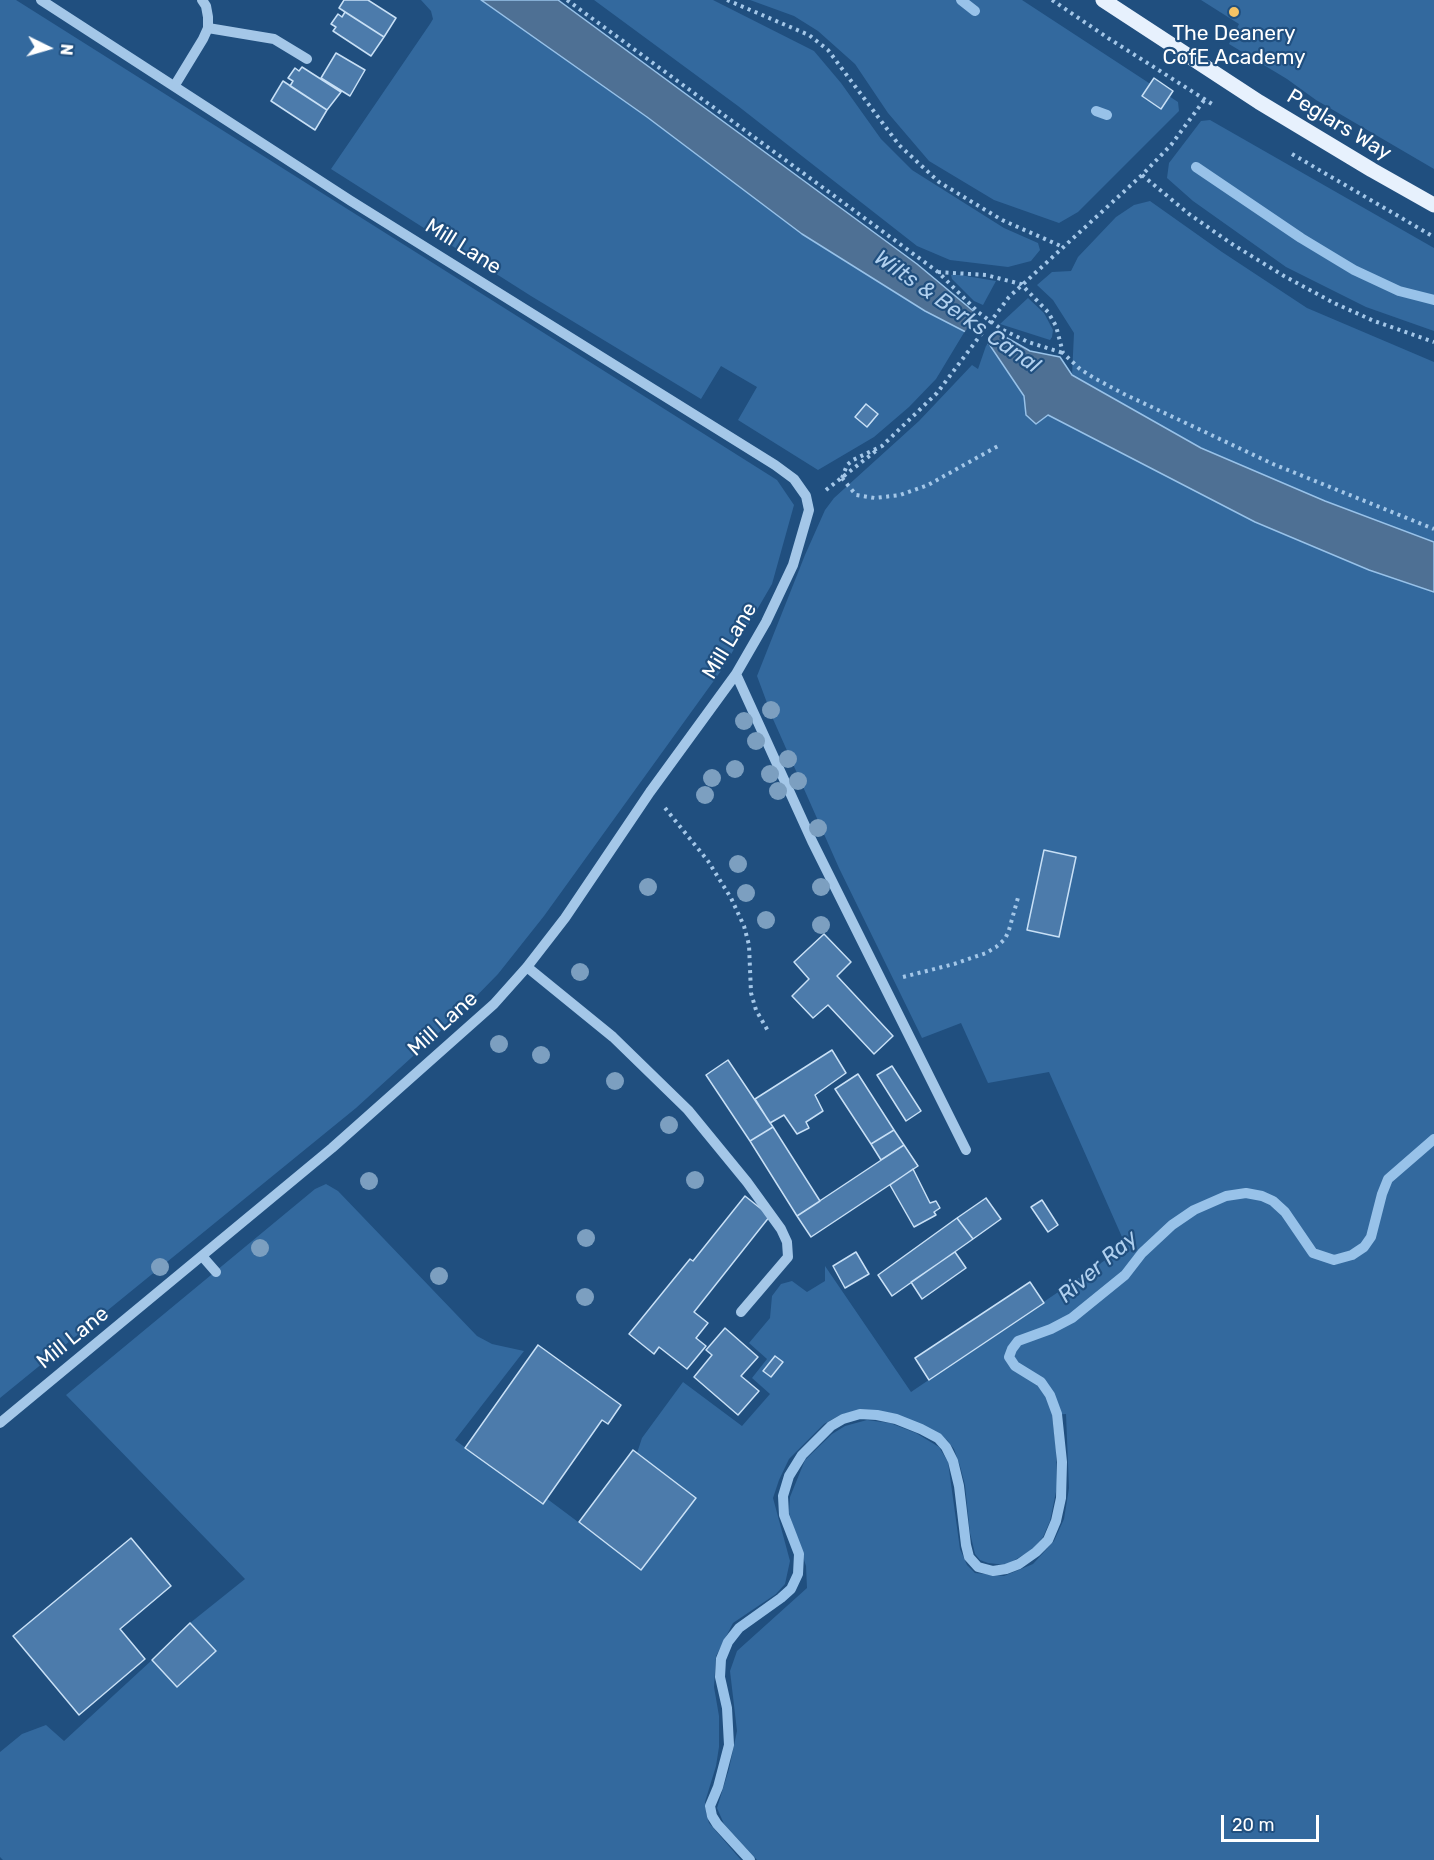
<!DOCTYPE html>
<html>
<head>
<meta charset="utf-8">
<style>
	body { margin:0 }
	#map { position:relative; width:1434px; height:1860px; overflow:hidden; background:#204f7f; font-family:Rubik,sans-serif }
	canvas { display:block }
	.north { position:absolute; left:18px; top:18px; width:60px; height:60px; -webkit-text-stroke:4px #204f7f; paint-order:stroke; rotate:95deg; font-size:16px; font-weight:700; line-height:24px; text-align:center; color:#fff }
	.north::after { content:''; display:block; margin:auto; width:21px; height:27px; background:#fff; clip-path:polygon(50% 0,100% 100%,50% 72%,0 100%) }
	.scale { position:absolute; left:1221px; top:1815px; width:98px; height:27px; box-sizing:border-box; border:3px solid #fff; border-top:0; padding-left:8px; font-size:18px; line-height:21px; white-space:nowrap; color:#fff; -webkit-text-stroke:4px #204f7f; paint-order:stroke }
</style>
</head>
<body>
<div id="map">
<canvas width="1434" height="1860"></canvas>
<div class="north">N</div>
<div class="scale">20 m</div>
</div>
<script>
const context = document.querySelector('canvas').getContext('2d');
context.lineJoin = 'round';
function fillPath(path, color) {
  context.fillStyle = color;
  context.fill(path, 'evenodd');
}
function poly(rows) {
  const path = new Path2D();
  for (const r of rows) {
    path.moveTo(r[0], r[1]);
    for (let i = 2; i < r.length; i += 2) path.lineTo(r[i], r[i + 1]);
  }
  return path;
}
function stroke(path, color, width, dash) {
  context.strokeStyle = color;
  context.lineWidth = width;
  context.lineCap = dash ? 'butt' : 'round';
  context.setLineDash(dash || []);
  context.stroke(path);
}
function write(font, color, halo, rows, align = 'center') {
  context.font = font + ' Rubik,sans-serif';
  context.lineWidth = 4.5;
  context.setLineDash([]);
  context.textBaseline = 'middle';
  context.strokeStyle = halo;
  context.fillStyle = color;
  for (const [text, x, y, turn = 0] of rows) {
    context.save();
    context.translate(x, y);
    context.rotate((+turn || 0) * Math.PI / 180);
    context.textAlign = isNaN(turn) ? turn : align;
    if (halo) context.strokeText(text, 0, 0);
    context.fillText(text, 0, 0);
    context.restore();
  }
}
const green = poly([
	[0,0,16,0,777,480,794,505,772,584,723,668,544,916,498,974,455,1018,356,1108,0,1398],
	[421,0,481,0,647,117,802,234,925,311,965,331,936,379,909,407,874,437,818,470,738,420,757,387,721,366,701,399,531,296,331,169,430,24,433,19,431,11],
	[594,0,713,0,814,51,841,83,881,139,912,170,1004,228,1038,243,1040,250,1031,261,1008,267,950,260,917,246,738,106],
	[750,0,1022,0,1178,102,1179,111,1078,212,1059,223,994,200,929,161,888,113,855,64,818,31,794,16],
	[1201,0,1434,0,1434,169,1316,100,1287,79,1229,44,1239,24],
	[1210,120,1434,248,1434,331,1366,307,1286,267,1193,201,1167,178,1169,163,1201,121],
	[1150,201,1222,252,1307,308,1434,362,1434,542,1325,501,1201,448,1072,375,1074,333,1053,300,1037,285,1052,272,1071,271,1078,257,1116,217,1134,205],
	[951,275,960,275,996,281,983,305,974,301,952,279],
	[1028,298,1044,313,1053,330,1052,337,1050,340,1000,324],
	[987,343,1024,396,1026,415,1036,424,1047,414,1255,522,1369,570,1434,592,1434,1860,757,1860,724,1824,717,1808,729,1769,737,1731,730,1671,737,1651,807,1588,806,1566,789,1513,790,1497,805,1460,832,1434,845,1426,867,1420,890,1423,916,1433,939,1447,948,1462,960,1549,967,1565,975,1573,1004,1576,1033,1564,1054,1541,1064,1519,1069,1488,1066,1414,1052,1415,1056,1448,1057,1487,1050,1521,1043,1537,1032,1550,1006,1565,988,1563,980,1560,975,1554,970,1533,965,1485,960,1466,954,1449,947,1440,903,1418,881,1411,860,1410,840,1415,824,1424,789,1459,779,1480,773,1498,790,1561,785,1584,776,1594,733,1623,716,1656,714,1687,719,1716,719,1747,716,1766,705,1802,706,1813,709,1823,741,1860,3,1860,0,1857,0,1752,22,1734,46,1725,64,1741,152,1660,178,1687,215,1651,190,1623,245,1579,66,1395,315,1189,326,1184,338,1191,477,1336,492,1344,524,1351,455,1440,542,1504,546,1498,641,1569,695,1498,637,1453,642,1438,683,1382,742,1426,770,1394,752,1378,767,1359,749,1343,770,1318,772,1296,781,1284,792,1281,807,1292,825,1281,825,1266,911,1392,1126,1246,1049,1072,988,1083,961,1023,922,1038,839,868,773,719,757,676,805,555,825,510,834,498,919,421,972,365,978,369]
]);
const water = poly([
	[481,0,558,0,917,264,1002,335,1030,351,1060,357,1072,375,1201,448,1325,501,1434,542,1434,592,1369,570,1255,522,1048,415,1036,424,1026,415,1024,396,989,344,925,311,802,234,647,117,481,0]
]);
const pier = poly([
	[978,313,997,328,986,346,964,333]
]);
const stream = poly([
	[961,0,975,11],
	[1096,111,1107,115],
	[1196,167,1301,238,1354,270,1399,291,1434,300],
	[750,1860,717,1824,712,1816,710,1806,718,1787,729,1745,727,1708,720,1677,721,1659,728,1642,739,1628,781,1598,791,1589,798,1574,799,1554,784,1515,783,1496,789,1476,802,1455,831,1426,843,1419,860,1414,877,1415,896,1419,921,1429,938,1438,946,1447,953,1461,959,1486,966,1545,969,1557,978,1567,993,1571,1006,1569,1019,1564,1036,1552,1048,1540,1056,1521,1061,1498,1062,1462,1057,1414,1050,1395,1041,1382,1015,1366,1009,1357,1012,1349,1018,1341,1051,1329,1072,1318,1125,1275,1142,1253,1172,1225,1194,1210,1226,1196,1246,1193,1262,1196,1273,1201,1285,1212,1313,1253,1334,1260,1352,1255,1364,1247,1371,1237,1382,1194,1388,1179,1434,1139]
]);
const building = poly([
	[344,0,368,0,396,18,384,37,339,8,344,0],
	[345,12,384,37,371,56,333,31,336,27,331,24,338,14,342,17,345,12],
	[336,53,365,70,350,96,321,78,336,53],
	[302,67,341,92,327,110,290,86,293,81,288,78,295,68,299,71,302,67],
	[1154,78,1173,91,1161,109,1142,96,1154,78],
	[283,81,327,110,315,130,271,101,283,81],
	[866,404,878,414,867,427,855,417,866,404],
	[1044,850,1076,857,1059,937,1027,930,1044,850],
	[824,934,851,962,837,976,893,1036,874,1054,828,1005,813,1018,792,996,809,979,794,962,824,934],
	[832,1050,846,1073,815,1095,823,1111,806,1122,809,1128,797,1134,784,1115,770,1123,755,1099,832,1050],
	[728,1060,773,1127,750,1141,706,1075,728,1060],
	[892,1066,921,1111,906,1121,877,1075,892,1066],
	[858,1074,894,1130,871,1144,835,1089,858,1074],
	[773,1127,820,1201,797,1216,750,1141,773,1127],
	[894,1130,904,1145,881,1160,871,1144,894,1130],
	[904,1145,918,1166,811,1237,797,1216,904,1145],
	[913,1169,930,1203,936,1201,940,1208,934,1212,936,1215,914,1227,890,1185,913,1169],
	[745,1196,770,1216,694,1312,708,1323,696,1338,706,1346,687,1369,659,1347,654,1354,629,1334,690,1259,693,1261,745,1196],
	[986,1198,1001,1219,973,1239,957,1218,986,1198],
	[1042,1200,1058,1225,1048,1232,1031,1207,1042,1200],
	[957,1218,973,1239,892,1296,878,1275,957,1218],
	[856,1252,869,1274,845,1288,833,1266,856,1252],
	[955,1252,966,1268,922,1299,911,1282,955,1252],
	[1030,1282,1044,1303,929,1380,915,1358,1030,1282],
	[725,1328,758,1357,741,1376,759,1391,738,1415,694,1377,712,1355,706,1350,725,1328],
	[538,1345,621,1405,608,1424,602,1420,543,1504,465,1448,538,1345],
	[775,1356,783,1362,771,1377,763,1371,775,1356],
	[633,1450,696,1498,641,1570,579,1522,633,1450],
	[131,1538,171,1586,120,1629,145,1659,79,1715,13,1636,131,1538],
	[190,1623,216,1651,177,1687,152,1660,190,1623]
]);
const path = poly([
	[567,0,938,272,978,312,1001,329,1028,342,1063,353],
	[727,0,809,35,828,50,899,145,939,182,1002,220,1063,247],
	[1052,0,1108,38,1212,104],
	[1292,154,1434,237],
	[1142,175,1189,214,1232,244,1284,276,1334,303,1374,321,1434,342],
	[938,272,986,275,1021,284,1048,312,1056,326,1063,353,1080,369,1094,378,1124,394,1273,464,1434,529],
	[842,478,847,465,853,460,882,446,937,393,1009,297,1142,175,1171,145,1205,99],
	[842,478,856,495,875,498,900,495,928,485,998,446],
	[826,490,877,450],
	[665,808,708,861,731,898,744,926,749,945,751,993,756,1010,768,1031],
	[903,977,954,964,986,953,996,947,1005,939,1009,930,1019,894]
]);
const minor = poly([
	[208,28,274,39,307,59],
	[175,85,203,39,208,28,208,17,206,6,202,0],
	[736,674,812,841,966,1150],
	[527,967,613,1037,688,1110,747,1182,781,1229,787,1242,788,1257,741,1312],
	[202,1256,216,1272],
	[0,1423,332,1148,494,1004,527,967,565,918,650,792,736,674,766,622,793,565,809,510,806,496,794,479,775,465,351,201,41,0]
]);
const major = poly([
	[1103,0,1259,102,1372,170,1434,205]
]);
const trees = [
	[771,710],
	[744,721],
	[756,741],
	[788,759],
	[735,769],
	[770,774],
	[712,778],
	[798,781],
	[778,791],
	[705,795],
	[818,828],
	[738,864],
	[648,887],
	[821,887],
	[746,893],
	[766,920],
	[821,925],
	[580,972],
	[499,1044],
	[541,1055],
	[615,1081],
	[669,1125],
	[695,1180],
	[369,1181],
	[586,1238],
	[260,1248],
	[160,1267],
	[439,1276],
	[585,1297]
];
const markers = [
	[1234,12,6,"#f5c365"]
];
const poiNames = [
	["The Deanery",1234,34],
	["CofE Academy",1234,58]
];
const streetNames = [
	["Peglars Way",1339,125,31],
	["Mill Lane",463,247,32],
	["Mill Lane",730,641,-59],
	["Mill Lane",443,1024,-42],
	["Mill Lane",73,1338,-39]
];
const waterNames = [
	["Wilts & Berks Canal",957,312,35],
	["River Ray",1098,1267,-41]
];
fillPath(green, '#33699e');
fillPath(water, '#4e7094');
stroke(water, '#98c2e9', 1.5);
fillPath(pier, '#204f7f');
stroke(stream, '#98c2e9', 10);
fillPath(building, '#4c7bab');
stroke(building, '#c8e0f6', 1.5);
stroke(path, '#a4c7e8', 4, [3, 4.5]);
stroke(minor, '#a4c7e8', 10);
stroke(major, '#e7f1fd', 15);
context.fillStyle = '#7c9fc0';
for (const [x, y] of trees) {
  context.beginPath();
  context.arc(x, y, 9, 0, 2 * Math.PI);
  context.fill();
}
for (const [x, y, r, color] of markers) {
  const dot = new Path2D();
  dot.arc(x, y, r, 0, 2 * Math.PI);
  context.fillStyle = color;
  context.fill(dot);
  stroke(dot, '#204f7f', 2);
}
write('21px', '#fff', '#204f7f', poiNames);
write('21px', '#fff', '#204f7f', streetNames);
write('italic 22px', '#b0d0ef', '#204f7f', waterNames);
</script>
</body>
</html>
